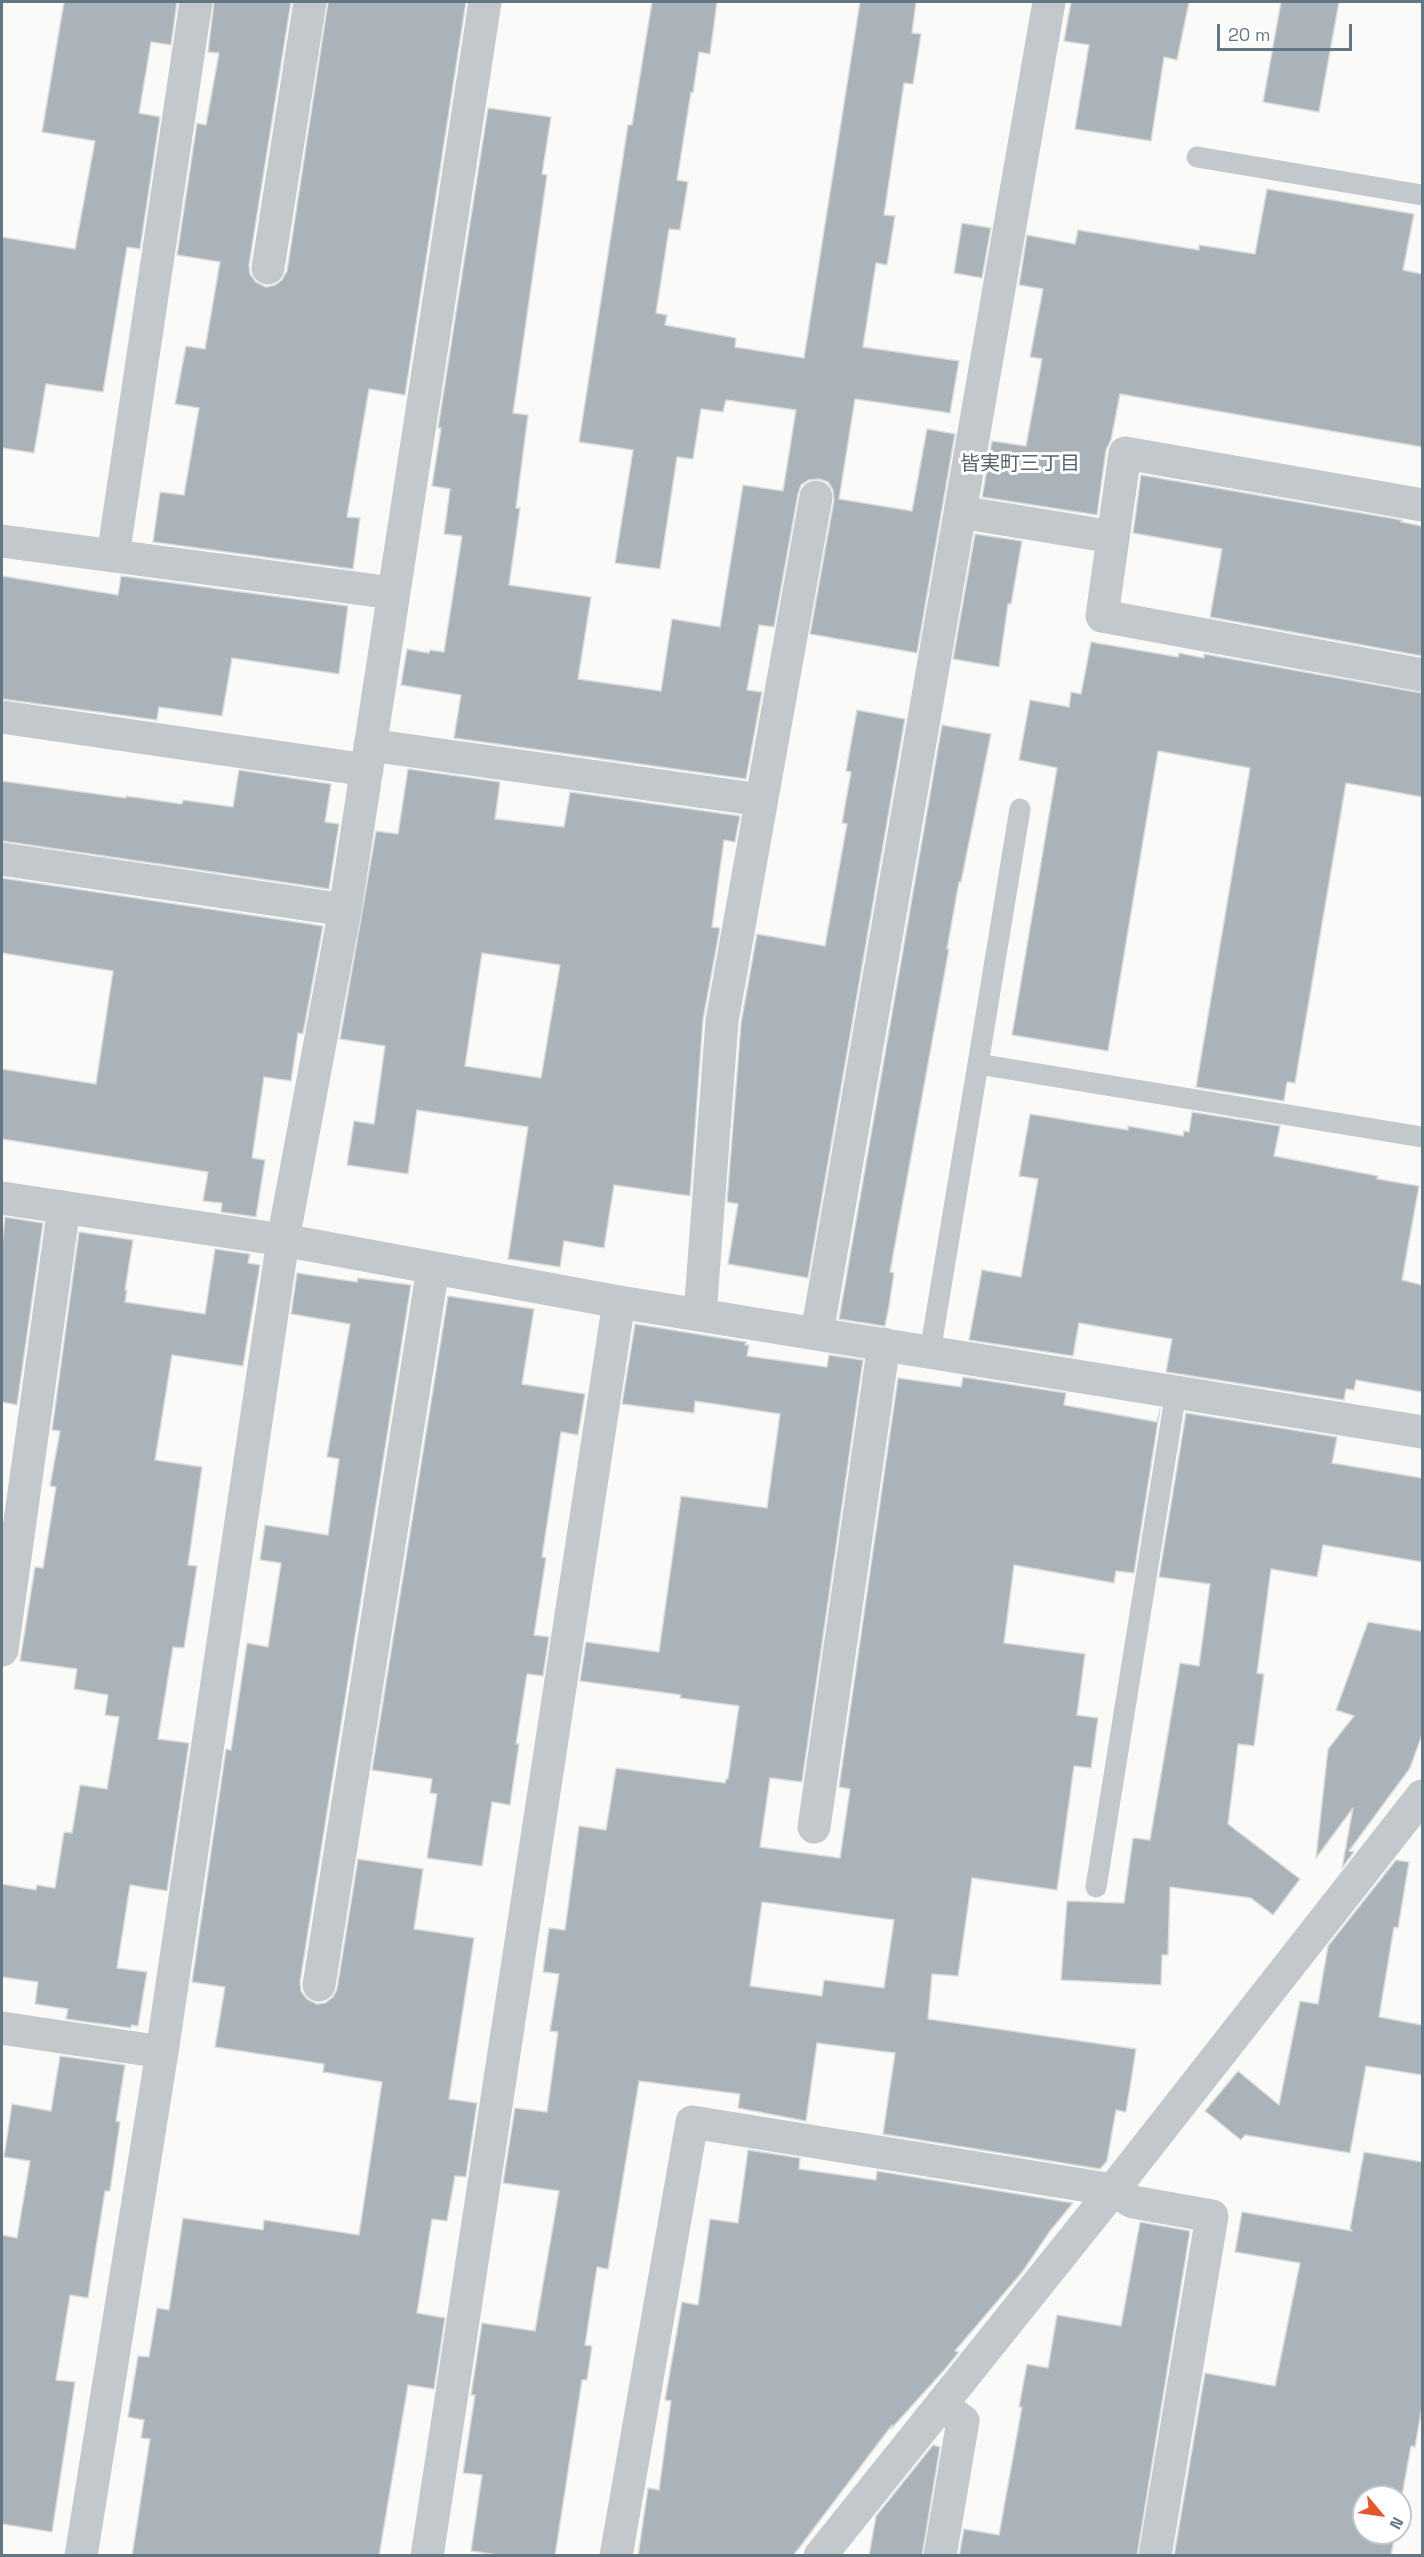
<!DOCTYPE html>
<html>
<head>
<meta charset="utf-8">
<style>
	body { margin:0 }
	#map { position:relative; width:1424px; height:2557px; overflow:hidden; background:#fafaf8; font-family:"Space Grotesk",sans-serif }
	canvas { display:block }
	.frame { position:absolute; inset:0; border:3px solid #657683; pointer-events:none }
	.north { position:absolute; left:1352px; top:2485px; width:60px; height:60px; box-sizing:border-box; background:#fff; border:2px solid #c1c8cd; border-radius:50%; rotate:119deg; font-size:16px; font-weight:700; line-height:24px; text-align:center; color:#657683 }
	.north::after { content:''; display:block; margin:auto; width:21px; height:27px; background:#e4572e; clip-path:polygon(50% 0,100% 100%,50% 72%,0 100%) }
	.scale { position:absolute; left:1217px; top:24px; width:135px; height:27px; box-sizing:border-box; border:3px solid #657683; border-top:0; padding-left:8px; font-size:18px; line-height:21px; white-space:nowrap; color:#657683; -webkit-text-stroke:4px #fff; paint-order:stroke }
</style>
</head>
<body>
<div id="map">
<canvas width="1424" height="2557"></canvas>
<div class="frame"></div>
<div class="north">N</div>
<div class="scale">20 m</div>
</div>
<script>
const context = document.querySelector('canvas').getContext('2d');
context.lineJoin = 'round';
function fillPath(path, color) {
  context.fillStyle = color;
  context.fill(path, 'evenodd');
}
function poly(rows) {
  const path = new Path2D();
  for (const r of rows) {
    path.moveTo(r[0], r[1]);
    for (let i = 2; i < r.length; i += 2) path.lineTo(r[i], r[i + 1]);
  }
  return path;
}
function stroke(path, color, width, dash) {
  context.strokeStyle = color;
  context.lineWidth = width;
  context.lineCap = dash ? 'butt' : 'round';
  context.setLineDash(dash || []);
  context.stroke(path);
}
function write(font, color, halo, rows, align = 'center') {
  context.font = font + ' "Space Grotesk","Noto Sans JP",sans-serif';
  context.lineWidth = 6;
  context.setLineDash([]);
  context.textBaseline = 'middle';
  context.strokeStyle = halo;
  context.fillStyle = color;
  for (const [text, x, y, turn = 0] of rows) {
    context.save();
    context.translate(x, y);
    context.rotate((+turn || 0) * Math.PI / 180);
    context.textAlign = isNaN(turn) ? turn : align;
    if (halo) context.strokeText(text, 0, 0);
    context.fillText(text, 0, 0);
    context.restore();
  }
}
const building = poly([
	[64,2,177,2,171,45,151,42,139,113,160,117,140,249,127,247,103,392,46,384,34,453,2,448,2,237,75,249,95,141,42,132,64,2],
	[214,2,291,2,249,265,250,274,256,282,266,287,275,285,282,280,287,271,328,2,466,2,405,395,369,389,347,517,360,518,353,569,153,542,160,492,184,495,199,408,175,404,186,346,205,349,220,262,177,255,197,123,206,125,219,53,208,52,214,2],
	[652,2,717,2,710,54,699,52,693,93,691,92,677,180,688,182,680,230,669,229,656,313,667,315,665,325,736,338,735,347,804,358,860,2,916,2,912,33,921,34,913,84,904,83,884,215,895,216,887,265,876,263,863,347,959,361,950,413,855,399,839,499,912,511,927,429,955,434,917,653,810,634,834,500,833,490,828,482,819,479,809,480,801,485,798,494,774,627,759,625,747,690,762,692,746,779,454,738,461,695,401,685,407,649,429,653,430,650,444,652,462,536,444,534,450,489,432,486,441,428,438,428,488,108,551,117,542,174,547,175,513,413,528,415,516,508,520,508,509,585,591,597,578,679,661,691,672,619,720,627,743,485,783,491,796,410,726,400,723,412,701,409,693,459,677,457,660,569,615,563,633,450,579,442,628,125,632,125,652,2],
	[1071,2,1189,2,1177,60,1164,57,1151,141,1075,129,1089,45,1064,41,1071,2],
	[1281,2,1339,2,1319,112,1263,102,1281,2],
	[1267,189,1414,214,1403,270,1422,274,1422,447,1120,394,1111,440,1106,450,1097,515,982,497,992,441,1026,446,1042,359,1030,357,1043,289,1019,285,1027,235,1075,244,1078,230,1199,250,1199,245,1255,254,1267,189],
	[962,223,991,228,982,278,954,273,962,223],
	[1141,475,1402,520,1401,522,1422,526,1422,656,1210,617,1222,549,1133,533,1141,475],
	[975,534,1022,541,1011,604,1008,604,999,667,953,659,975,534],
	[2,576,118,595,121,576,348,606,339,674,232,658,222,716,159,707,157,720,2,699,2,576],
	[1091,642,1178,657,1179,653,1204,658,1204,654,1422,693,1422,797,1346,783,1295,1083,1287,1082,1284,1101,1196,1087,1250,768,1158,751,1108,1051,1012,1035,1057,768,1019,760,1030,700,1069,707,1071,692,1081,694,1091,642],
	[857,710,905,719,808,1278,728,1264,738,1204,727,1202,741,1023,757,934,825,946,847,824,842,823,851,772,846,771,857,710],
	[942,725,991,734,961,882,959,882,947,949,949,949,890,1272,894,1273,889,1306,885,1326,883,1326,839,1319,942,725],
	[408,769,500,782,495,819,564,827,570,792,740,816,735,842,724,840,712,927,720,928,703,1020,690,1196,614,1185,604,1248,564,1241,560,1267,508,1259,528,1127,417,1110,408,1174,347,1165,354,1121,374,1124,385,1046,340,1039,376,831,398,834,408,769],
	[482,953,560,965,541,1078,465,1066,482,953],
	[239,770,331,784,325,822,339,824,329,889,2,841,2,781,126,798,126,796,182,804,183,800,233,807,239,770],
	[2,878,323,926,303,1034,298,1033,291,1081,264,1077,252,1158,265,1160,256,1217,221,1212,222,1203,203,1201,208,1172,2,1139,2,1069,96,1084,113,971,2,953,2,878],
	[1192,1112,1280,1126,1274,1156,1378,1176,1377,1179,1419,1186,1402,1280,1422,1285,1422,1392,1356,1380,1354,1390,1346,1389,1344,1400,1166,1372,1172,1339,1079,1323,1073,1356,969,1340,982,1270,1021,1277,1038,1179,1019,1176,1030,1114,1128,1130,1128,1126,1183,1136,1184,1131,1189,1132,1192,1112],
	[5,1217,43,1223,17,1405,2,1402,2,1244,5,1217],
	[79,1232,133,1240,125,1290,127,1290,125,1302,205,1314,215,1249,250,1254,248,1263,260,1265,243,1366,172,1355,155,1460,202,1467,188,1565,197,1566,184,1648,173,1647,158,1739,189,1743,167,1891,130,1885,117,1968,147,1972,138,2026,131,2025,131,2028,66,2019,68,2009,35,2004,38,1982,2,1977,2,1884,36,1890,37,1885,55,1888,64,1832,72,1833,80,1785,107,1789,119,1717,105,1715,108,1695,74,1689,77,1669,20,1661,35,1567,43,1568,56,1487,50,1486,60,1431,52,1430,79,1232],
	[297,1273,357,1282,358,1278,411,1285,300,1982,301,1991,307,1999,317,2004,325,2003,333,1997,337,1989,358,1859,423,1869,414,1929,474,1938,449,2099,477,2103,466,2177,455,2176,447,2221,432,2219,417,2313,445,2318,434,2389,408,2385,379,2556,132,2556,150,2439,141,2438,144,2420,128,2417,138,2356,149,2357,157,2308,169,2310,183,2218,263,2230,264,2220,359,2235,382,2082,323,2072,324,2064,215,2047,225,1987,192,1982,226,1749,231,1750,247,1643,268,1647,281,1563,260,1560,265,1525,328,1535,339,1459,327,1457,350,1324,291,1314,297,1273],
	[448,1296,534,1309,522,1384,585,1394,578,1435,561,1432,542,1557,546,1558,534,1635,549,1637,543,1676,527,1674,516,1744,519,1744,510,1805,492,1802,482,1866,427,1858,437,1794,430,1793,432,1779,372,1770,448,1296],
	[635,1324,746,1342,745,1345,749,1345,747,1356,827,1367,829,1355,863,1360,802,1782,770,1778,760,1847,840,1858,850,1789,839,1787,898,1378,961,1387,963,1377,1066,1393,1064,1405,1157,1422,1160,1409,1134,1573,1116,1571,1114,1583,1014,1565,1004,1643,1085,1654,1077,1715,1098,1718,1091,1768,1074,1766,1057,1890,972,1878,958,1976,932,1974,928,2019,1136,2049,1126,2112,1116,2110,1107,2161,1100,2169,883,2134,895,2053,817,2043,806,2121,738,2108,740,2094,639,2081,608,2269,597,2267,585,2345,592,2346,587,2380,582,2380,555,2556,504,2556,471,2551,482,2475,463,2473,475,2395,471,2395,482,2323,535,2331,559,2191,503,2183,515,2108,547,2112,558,2032,550,2031,559,1974,543,1972,549,1928,565,1930,579,1826,606,1830,616,1768,725,1783,726,1779,728,1779,739,1706,680,1698,681,1695,580,1681,586,1642,659,1652,681,1496,767,1508,780,1414,695,1401,694,1413,622,1404,635,1324],
	[762,1902,894,1920,884,1988,824,1980,822,1996,750,1986,762,1902],
	[1186,1413,1337,1437,1332,1463,1422,1478,1422,1562,1323,1545,1317,1577,1271,1569,1257,1673,1264,1674,1254,1746,1238,1744,1228,1824,1300,1879,1273,1915,1251,1898,1170,1887,1168,1955,1162,1955,1161,1985,1061,1980,1067,1901,1124,1903,1133,1838,1150,1840,1180,1663,1199,1666,1210,1584,1159,1577,1186,1413],
	[1368,1622,1422,1631,1422,1735,1410,1768,1349,1851,1354,1852,1342,1868,1353,1808,1316,1858,1328,1749,1354,1716,1336,1710,1368,1622],
	[1396,1860,1409,1862,1398,1928,1394,1927,1379,2017,1422,2025,1422,2075,1366,2066,1350,2153,1245,2135,1241,2140,1205,2111,1238,2071,1279,2105,1300,2001,1318,2004,1328,1946,1396,1860],
	[60,2056,125,2065,116,2121,120,2122,110,2191,105,2191,88,2298,70,2295,56,2380,75,2382,52,2532,2,2524,2,2235,17,2238,30,2161,4,2157,12,2104,51,2111,60,2056],
	[748,2150,800,2158,799,2169,876,2180,877,2171,1073,2203,1050,2231,1023,2271,955,2351,959,2352,946,2368,891,2429,892,2425,793,2556,638,2556,648,2488,659,2490,671,2401,665,2400,682,2302,698,2305,710,2219,738,2223,748,2150],
	[1364,2152,1422,2162,1422,2407,1415,2447,1411,2446,1400,2506,1400,2497,1364,2497,1364,2533,1395,2533,1391,2556,1174,2556,1205,2373,1275,2386,1300,2263,1235,2252,1242,2212,1352,2231,1350,2229,1364,2152],
	[1140,2222,1190,2231,1137,2556,959,2556,964,2529,999,2535,1022,2407,1019,2407,1027,2364,1048,2368,1057,2315,1121,2326,1140,2222],
	[933,2445,940,2447,922,2556,869,2556,876,2516,933,2445]
]);
const service = poly([
	[1197,157,1422,195],
	[978,1064,1020,809],
	[930,1352,978,1064,1422,1137],
	[1096,1887,1176,1392]
]);
const minor = poly([
	[268,268,310,2],
	[1422,505,1125,453,1102,616,1422,675],
	[960,512,1113,537],
	[2,541,393,593],
	[113,556,196,2],
	[2,717,367,770],
	[370,745,761,800],
	[2,859,345,910],
	[2,1198,283,1240,619,1302,1422,1432],
	[700,1315,722,1021,816,497],
	[817,1333,1049,2],
	[2,1650,64,1207],
	[814,1827,884,1344],
	[319,1985,433,1268],
	[2,2028,162,2052],
	[81,2556,162,2052,283,1240,345,910,485,2],
	[427,2556,619,1302],
	[616,2556,692,2122,1113,2190,1133,2202,1212,2216,1155,2556],
	[820,2556,1113,2190,1422,1796],
	[940,2556,963,2421,941,2405]
]);
const neighbourhoodNames = [
	["皆実町三丁目",1020,465]
];
fillPath(building, '#aab3b9');
stroke(building, '#dcdcda', 1.5);
stroke(service, '#c3c8cc', 21);
stroke(minor, '#c3c8cc', 33);
write('20px', '#57646e', '#fff', neighbourhoodNames);
</script>
</body>
</html>
